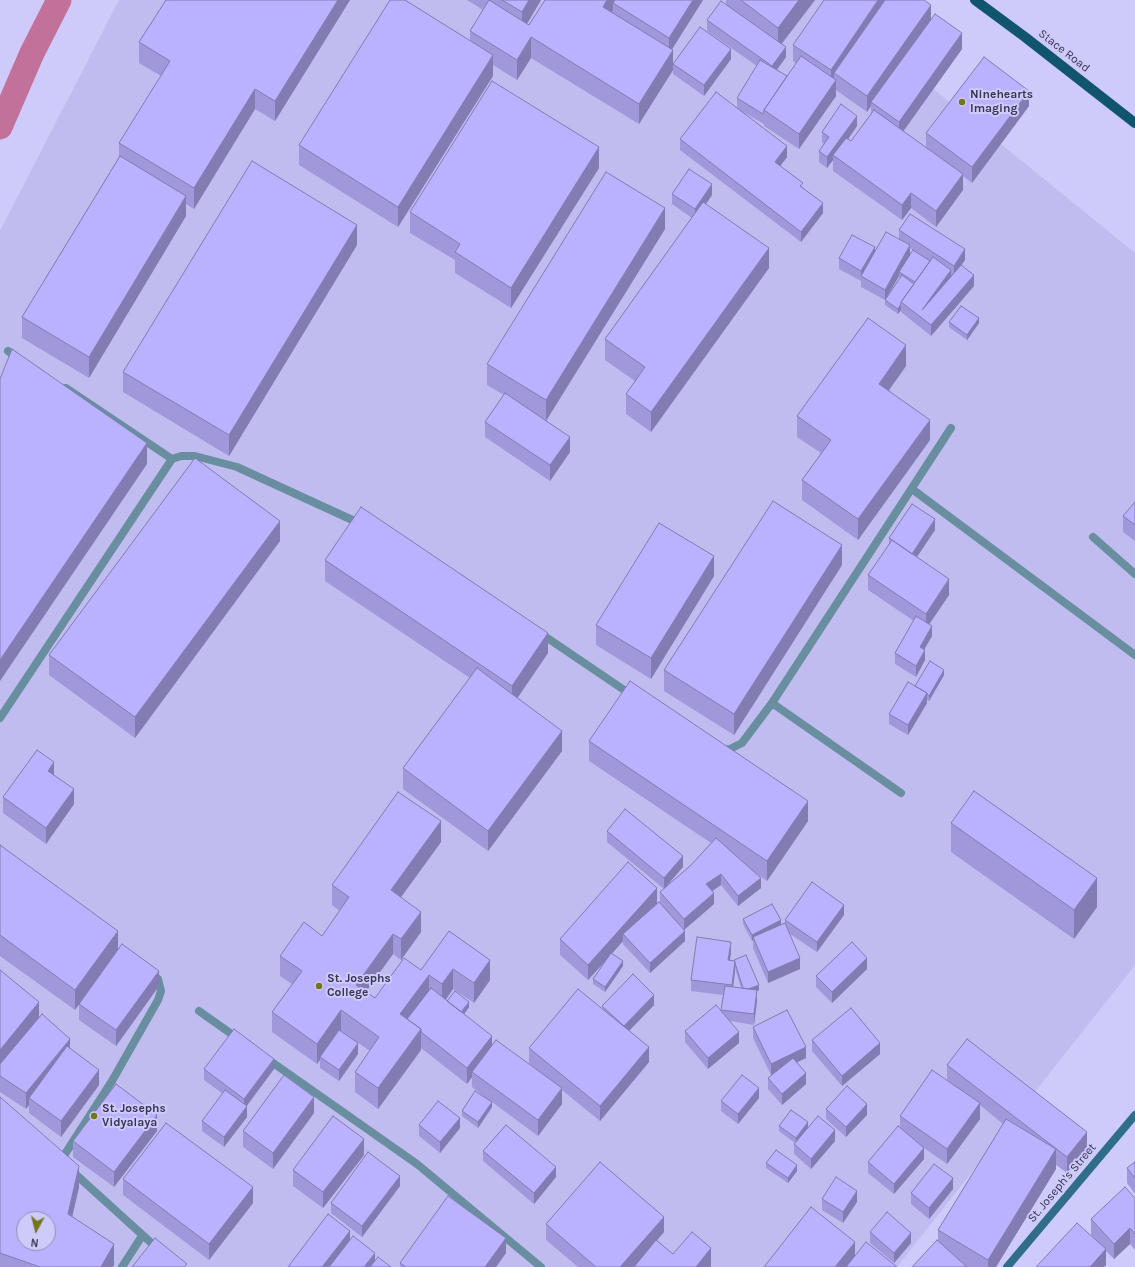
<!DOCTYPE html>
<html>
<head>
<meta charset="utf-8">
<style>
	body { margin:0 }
	#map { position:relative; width:1135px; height:1267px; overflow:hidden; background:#cecaf9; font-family:Karla,sans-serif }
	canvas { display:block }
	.north { position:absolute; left:16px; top:1211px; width:40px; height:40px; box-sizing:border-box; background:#cecaf9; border:1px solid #928eb7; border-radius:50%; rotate:187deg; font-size:11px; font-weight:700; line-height:16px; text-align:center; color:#383454 }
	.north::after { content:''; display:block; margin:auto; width:14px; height:18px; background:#75751a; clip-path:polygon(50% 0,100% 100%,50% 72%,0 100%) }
</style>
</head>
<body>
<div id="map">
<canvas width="1135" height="1267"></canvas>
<div class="north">N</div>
</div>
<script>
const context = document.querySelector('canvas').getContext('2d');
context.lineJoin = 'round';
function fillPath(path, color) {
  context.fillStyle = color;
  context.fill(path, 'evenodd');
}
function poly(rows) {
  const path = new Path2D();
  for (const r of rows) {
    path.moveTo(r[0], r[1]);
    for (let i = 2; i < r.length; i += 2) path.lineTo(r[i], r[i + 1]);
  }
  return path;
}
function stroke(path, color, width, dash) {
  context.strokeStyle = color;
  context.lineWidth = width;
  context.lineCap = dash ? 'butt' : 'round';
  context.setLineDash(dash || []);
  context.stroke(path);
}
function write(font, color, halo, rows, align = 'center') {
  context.font = font + ' Karla,sans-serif';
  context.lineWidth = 4;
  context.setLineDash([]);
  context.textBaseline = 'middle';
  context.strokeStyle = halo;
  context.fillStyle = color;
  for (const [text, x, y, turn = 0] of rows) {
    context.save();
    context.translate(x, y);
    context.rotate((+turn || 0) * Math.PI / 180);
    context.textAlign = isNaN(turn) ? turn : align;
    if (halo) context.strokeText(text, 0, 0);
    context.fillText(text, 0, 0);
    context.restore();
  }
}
const built = poly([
	[119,0,824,0,1135,253,1135,965,897,1267,0,1267,0,231],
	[24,1219,48,1219,48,1243,24,1243]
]);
const canal = poly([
	[0,127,32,53,59,0]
]);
const minor = poly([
	[8,351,19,359],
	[66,388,172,459],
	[912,489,1135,655],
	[1093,537,1135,574],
	[540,633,633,696],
	[772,703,901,793],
	[0,718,172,459,181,456,195,456,237,467,361,524],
	[720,750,730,749,742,743,772,703,951,428],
	[199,1011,240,1040],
	[266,1058,417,1164,541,1267],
	[64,1163,65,1154,112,1081,158,1000,161,991,158,979,154,976],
	[72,1171,158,1249],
	[122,1267,142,1236]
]);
const secondary = poly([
	[1007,1267,1135,1115]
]);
const primary = poly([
	[975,0,1025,37,1135,123]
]);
const wall = poly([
	[166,0,350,0,275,121,255,109,194,209,186,204,186,216,89,378,22,338,22,317,119,157,119,143,161,76,139,63,139,42],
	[467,0,541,0,527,24,529,25,545,0,703,0,672,49,673,70,639,124,531,58,517,80,493,65,493,76,398,227,299,165,299,145,470,41,470,31,483,10],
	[726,0,815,0,782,44,786,57,777,70,787,77,796,63,793,61,793,45,931,19,962,49,903,132,926,148,926,133,1029,106,972,183,963,176,963,190,936,227,911,208,902,220,833,171,833,160,827,168,819,162,819,151,824,144,822,142,822,132,857,126,848,139,851,141,871,114,871,106,867,112,836,90,836,96,799,149,764,126,764,124,743,112,787,157,780,166,803,187,823,213,801,242,680,150,680,139,737,107,737,98,757,66,707,31,707,20,726,4],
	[731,59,704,96,673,74,673,64],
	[599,168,511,308,455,273,455,260,410,233,410,212],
	[672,194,712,195,706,204,769,268,651,432,626,414,626,394,635,381,605,360,605,339,692,218,672,204],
	[665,229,546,421,570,452,550,481,485,437,485,422,504,395,487,385,487,364],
	[899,230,965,260,961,265,974,286,931,336,901,312,901,310,898,314,885,305,885,300,861,287,861,281,839,269,839,258,875,252,899,239],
	[910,248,914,251,910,254],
	[899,276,899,277,900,278,886,299],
	[357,245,229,456,123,392,123,372],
	[949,322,979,323,967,340,949,327],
	[906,366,889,390,930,440,858,540,802,500,802,480,821,453,797,437,797,416],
	[1135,502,1135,541,1123,532,1123,516],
	[935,530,917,557,949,595,929,624,932,636,924,649,925,660,916,677,895,664,895,653,914,621,868,590,868,575,889,545,889,538],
	[280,541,135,738,49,675,49,655],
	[325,560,548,653,517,698,562,751,488,851,403,789,403,768,470,678,325,581],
	[842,565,734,735,664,691,664,670],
	[714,576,651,679,596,645,596,625],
	[944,675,929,701,927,700,927,703,908,735,889,724,889,714,915,686],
	[589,741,808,821,767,881,757,874,761,888,738,906,721,885,712,891,714,904,684,930,685,941,650,973,623,944,623,941,612,954,623,966,605,992,593,984,593,979,603,964,588,980,560,955,560,939,660,903,660,892,664,889,607,842,607,831,683,867,664,888,690,866,711,843,589,761],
	[54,775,74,804,46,844,3,813,3,797],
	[951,823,1097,907,1074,939,951,852],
	[441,842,401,897,421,932,401,960,393,954,366,992,375,998,421,970,449,931,490,980,474,1003,453,989,445,1000,447,1001,469,1007,464,1014,492,1045,538,1071,529,1063,529,1048,602,1008,602,1006,654,1005,629,1031,649,1062,600,1121,562,1090,562,1104,538,1136,492,1102,492,1107,478,1128,462,1116,462,1111,487,1099,472,1087,472,1077,467,1084,421,1048,421,1050,378,1109,355,1092,355,1072,370,1051,341,1031,358,1054,339,1081,320,1068,320,1060,317,1064,272,1032,272,1012,292,984,280,976,280,956,322,936,340,911,332,905,332,885],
	[0,845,159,986,116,1046,79,1020,79,1004,75,1010,0,956],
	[844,915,817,952,790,934,800,969,768,983,753,948,753,940,752,941,743,924,743,919,781,925,785,924,785,920],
	[731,952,730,960,734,961,759,990,757,991,757,1001,754,1025,730,1021,739,1043,708,1069,685,1042,685,1031,721,1012,723,995,691,991,691,980],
	[735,968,741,988,733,987],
	[867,969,832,1003,816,987,816,976],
	[0,970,39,1017,70,1048,99,1085,61,1137,29,1113,29,1105,26,1109,0,1092],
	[753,1027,806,1058,797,1062,806,1084,782,1105,768,1089,768,1078,775,1073,771,1075,753,1038],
	[812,1040,880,1054,842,1086,812,1051],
	[947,1065,1087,1148,1067,1173,1056,1165,1056,1169,996,1267,912,1267,938,1241,938,1230,1003,1124,980,1105,980,1119,947,1164,924,1148,924,1159,894,1194,868,1173,868,1162,900,1128,900,1116,947,1080],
	[204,1069,274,1069,247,1106,247,1117,224,1147,202,1131,202,1121,223,1094,204,1080],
	[0,1097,79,1187,72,1217,114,1265,113,1267,0,1267],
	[759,1098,738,1124,721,1111,721,1101],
	[826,1109,867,1115,846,1137,826,1119],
	[314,1113,273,1169,243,1147,243,1131],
	[419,1125,460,1128,440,1153,419,1136],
	[779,1126,808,1128,835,1141,811,1169,794,1154,794,1144,795,1143,779,1131],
	[157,1131,114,1187,73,1157,73,1141],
	[483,1151,556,1177,534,1204,483,1161],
	[364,1155,323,1208,293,1186,293,1170],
	[1135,1162,1135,1194,1127,1183,1127,1168],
	[766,1163,797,1171,788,1183,766,1168],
	[123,1179,253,1203,209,1260,123,1195],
	[400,1186,362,1237,331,1213,331,1203],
	[953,1189,929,1219,911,1204,911,1193],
	[1135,1198,1135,1250,1130,1244,1114,1259,1106,1251,1106,1265,1104,1267,1036,1267,1096,1240,1091,1235,1091,1219],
	[822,1199,857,1202,843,1223,822,1210],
	[546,1224,664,1232,657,1240,673,1254,711,1267,578,1267,546,1240],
	[870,1232,911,1243,894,1263,870,1243],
	[506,1253,496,1267,400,1267,400,1263]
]);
const shadedWall = poly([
	[338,0,350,0,275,121,275,101],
	[529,0,541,0,522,32,522,12],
	[607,0,620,0,613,3,613,10,603,27,603,7],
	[693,0,703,0,669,54,669,38],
	[799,0,815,0,778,48,778,28],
	[878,0,889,0,834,73,834,82,831,86,831,70],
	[931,5,931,21,871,102,871,106,867,112,867,96],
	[962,33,962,49,899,137,899,122],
	[531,37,531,58,517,80,517,60],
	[786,47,786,57,772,76,772,66],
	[731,49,731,59,704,96,704,85],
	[673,50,673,70,639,124,639,104],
	[493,55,493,76,398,227,398,207],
	[836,80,836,96,799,149,799,134],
	[255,89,255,109,194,209,194,188],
	[1029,91,1029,106,972,183,972,167],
	[857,116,857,126,836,157,833,155,833,160,827,168,827,157],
	[787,146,787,157,775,173,775,162],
	[599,147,599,168,511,308,511,288],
	[963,174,963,190,936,227,936,211],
	[712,184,712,195,695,220,695,209],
	[911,193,911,208,902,220,902,205],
	[186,196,186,216,89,378,89,357],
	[823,203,823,213,801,242,801,232],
	[665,208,665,229,546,421,546,400],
	[357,225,357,245,229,456,229,435],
	[910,245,910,256,899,272,899,276,885,300,885,290],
	[875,247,875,258,861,276,861,271],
	[769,248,769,268,651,432,651,412],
	[965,249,965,260,954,276,954,266],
	[951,270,951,280,922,310],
	[974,275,974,286,931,336,931,325],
	[901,304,901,310,898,314,898,309],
	[979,318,979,323,967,340,967,335],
	[906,345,906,366,879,404,879,384],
	[930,420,930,440,858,540,858,519],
	[570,437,570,452,550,481,550,465],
	[147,443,147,464,0,681,0,660],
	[935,519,935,530,912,564,912,554],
	[280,521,280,541,135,738,135,717],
	[842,545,842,565,734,735,734,714],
	[714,556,714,576,651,679,651,658],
	[949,579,949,595,926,629,926,614],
	[932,626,932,636,920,657,920,647],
	[548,633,548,653,512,706,512,686],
	[925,650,925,660,916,677,916,666],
	[944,670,944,675,929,701,929,696],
	[927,693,927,703,908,735,908,725],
	[562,731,562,751,488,851,488,831],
	[54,762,54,778,48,771],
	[74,789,74,804,46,844,46,828],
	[808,801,808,821,767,881,767,861],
	[441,821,441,842,391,911,391,890],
	[683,856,683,867,664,889,664,878],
	[721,874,721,885,706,895,706,884],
	[761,878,761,888,738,906,738,896],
	[1097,878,1097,907,1074,939,1074,910],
	[657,888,657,904,623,934,623,941,588,980,588,965],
	[714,893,714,904,684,930,684,919],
	[844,905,844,915,817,952,817,942],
	[421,912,421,932,401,960,401,939],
	[781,920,781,925,753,937,753,940,752,941,752,935],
	[118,931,118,951,75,1010,75,990],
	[685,931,685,941,650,973,650,963],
	[393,934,393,954,356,1005,356,985],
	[731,942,731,952,728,971,728,960],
	[800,958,800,969,768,983,768,972],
	[867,958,867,969,832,1003,832,992],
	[490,960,490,980,474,1003,474,983],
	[623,961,623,966,605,992,605,987],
	[735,961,735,972,732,996,732,985],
	[453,969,453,989,442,1005,442,984],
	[159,971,159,986,116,1046,116,1030],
	[429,975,429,996,409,1023,400,1014],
	[759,985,759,990,757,991,757,1001,754,1025,754,1014,743,991],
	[654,995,654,1005,623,1037,623,1026],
	[39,1002,39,1023,0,1070,0,1050],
	[469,1002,469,1007,457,1024,457,1019],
	[341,1010,341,1031,321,1058,320,1057,320,1060,317,1064,317,1044],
	[421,1029,421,1050,378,1109,378,1088],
	[739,1032,739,1043,708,1069,708,1058],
	[492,1036,492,1052,472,1072,472,1077,467,1084,467,1068],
	[70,1039,70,1055,29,1098,29,1105,26,1109,26,1093],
	[358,1043,358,1054,339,1081,339,1070],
	[880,1043,880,1054,842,1086,842,1076],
	[649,1047,649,1062,600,1121,600,1106],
	[806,1047,806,1058,771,1075,771,1064],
	[274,1059,274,1069,244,1109,244,1099],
	[99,1070,99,1085,61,1137,61,1121],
	[806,1073,806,1084,782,1105,782,1094],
	[562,1088,562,1104,538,1136,538,1120],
	[759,1088,759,1098,738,1124,738,1114],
	[314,1097,314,1113,273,1169,273,1153],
	[492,1102,492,1107,478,1128,478,1122],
	[980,1103,980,1119,947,1164,947,1149],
	[867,1104,867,1115,846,1137,846,1127],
	[247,1106,247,1117,224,1147,224,1137],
	[157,1115,157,1131,114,1187,114,1172],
	[460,1118,460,1128,440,1153,440,1142],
	[808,1122,808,1128,796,1144,796,1138],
	[835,1130,835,1141,811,1169,811,1159],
	[1087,1132,1087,1148,1067,1173,1067,1157],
	[364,1139,364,1155,323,1208,323,1192],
	[924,1148,924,1159,894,1194,894,1184],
	[1056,1149,1056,1169,996,1267,988,1267,988,1260],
	[797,1165,797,1171,788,1183,788,1178],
	[79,1166,79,1187,68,1235,68,1214],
	[556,1167,556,1177,534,1204,534,1193],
	[400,1176,400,1186,362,1237,362,1226],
	[953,1178,953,1189,929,1219,929,1208],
	[253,1187,253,1203,209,1260,209,1244],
	[857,1191,857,1202,843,1223,843,1212],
	[664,1217,664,1232,634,1267,620,1267],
	[1130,1228,1130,1244,1114,1259,1114,1244],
	[350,1231,350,1247,334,1267,322,1267],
	[911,1233,911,1243,894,1263,894,1253],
	[506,1238,506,1253,496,1267,485,1267],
	[855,1242,855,1257,847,1267,835,1267],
	[114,1244,114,1265,113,1267,101,1267],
	[711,1248,711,1267,696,1267],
	[1106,1249,1106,1265,1104,1267,1090,1267],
	[375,1253,375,1267,364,1267]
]);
const building = poly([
	[166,0,338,0,275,101,255,89,194,188,119,143,170,61,139,42,166,0],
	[390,0,405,0,493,55,398,207,299,145,390,0],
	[489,0,529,25,545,0,607,0,603,7,673,50,639,104,531,37,517,60,470,31,489,0],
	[502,0,529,0,522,12,502,0],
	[615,0,693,0,669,38,613,3,615,0],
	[741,0,799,0,778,28,741,0],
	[824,0,878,0,831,70,793,45,824,0],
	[885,0,924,0,931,5,867,96,834,73,885,0],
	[721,1,786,47,772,66,707,20,721,1],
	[935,14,962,33,899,122,871,102,935,14],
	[700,27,731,49,704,85,673,64,700,27],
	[801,56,836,80,799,134,764,110,801,56],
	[984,57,1029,91,972,167,926,133,984,57],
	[760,60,787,76,764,110,763,114,737,98,760,60],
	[492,81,599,147,511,288,455,252,460,244,410,212,492,81],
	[716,92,787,146,775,162,803,183,800,186,823,203,801,232,680,139,716,92],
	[841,104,857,116,827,157,819,151,829,137,822,132,841,104],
	[874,110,963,174,936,211,911,193,902,205,833,155,846,138,851,141,874,110],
	[120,156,186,196,89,357,22,317,120,156],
	[252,161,357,225,229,435,123,372,252,161],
	[689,169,712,184,695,209,672,194,689,169],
	[606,172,665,208,546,400,487,364,606,172],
	[703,202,769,248,651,412,626,394,645,367,605,339,703,202],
	[910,214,965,249,954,266,899,230,910,214],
	[886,232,910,245,885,290,861,276,886,232],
	[852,235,875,247,861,271,839,258,852,235],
	[913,250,930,261,915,282,899,272,913,250],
	[933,257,951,270,922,310,961,265,974,275,931,325,901,302,933,257],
	[902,275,914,284,901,302,901,304,898,309,885,300,902,275],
	[961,306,979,318,967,335,949,322,961,306],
	[868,318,906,345,879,384,930,420,858,519,802,480,831,440,797,416,868,318],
	[12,349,147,443,0,660,0,379,12,349],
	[505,393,570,437,550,465,485,422,505,393],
	[195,458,280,521,135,717,49,655,195,458],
	[773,501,842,545,734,714,664,670,773,501],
	[1135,502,1135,525,1123,516,1135,502],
	[912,504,935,519,912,554,889,538,912,504],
	[361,507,548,633,512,686,325,560,361,507],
	[659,523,714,556,651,658,596,625,659,523],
	[892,540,949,579,926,614,868,575,892,540],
	[916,616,932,626,920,647,925,650,916,666,895,653,916,616],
	[930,661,944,670,929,696,927,694,927,693,915,686,930,661],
	[477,668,562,731,488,831,403,768,477,668],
	[630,681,808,801,767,861,589,741,630,681],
	[908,682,927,693,908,725,889,714,908,682],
	[37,750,54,762,48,771,74,789,46,828,3,797,37,750],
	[974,791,1097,878,1074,910,951,823,974,791],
	[398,792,441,821,391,890,421,912,401,939,393,934,356,985,375,998,404,958,421,970,449,931,490,960,474,983,453,969,442,984,429,975,400,1014,421,1029,378,1088,355,1072,379,1037,341,1010,317,1044,272,1012,302,971,280,956,304,922,322,936,349,897,332,885,398,792],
	[625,809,683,856,664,878,607,831,625,809],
	[716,838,761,878,738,896,721,874,706,884,714,893,684,919,660,892,690,866,716,838],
	[0,845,118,931,75,990,0,935,0,845],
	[628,862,657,888,588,965,560,939,628,862],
	[812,882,844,905,817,942,785,920,812,882],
	[659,902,685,931,650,963,623,934,659,902],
	[772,904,781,920,752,935,743,919,772,904],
	[785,923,800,958,768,972,753,937,785,923],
	[697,937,731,942,728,960,735,961,732,985,691,980,697,937],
	[852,942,867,958,832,992,816,976,852,942],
	[122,944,159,971,116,1030,79,1004,122,944],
	[611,953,623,961,605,987,593,979,611,953],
	[746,955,759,985,748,989,743,988,734,960,746,955],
	[0,970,39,1002,0,1050,0,970],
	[633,974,654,995,624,1026,602,1006,633,974],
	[725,986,757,990,754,1014,721,1010,725,986],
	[431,988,492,1036,467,1068,421,1032,421,1029,407,1019,431,988],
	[578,989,649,1047,600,1106,529,1048,578,989],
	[455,991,469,1002,461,1012,447,1001,455,991],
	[716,1005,739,1032,708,1058,685,1031,716,1005],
	[851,1008,880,1043,842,1076,812,1040,851,1008],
	[787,1010,806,1047,771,1064,753,1027,787,1010],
	[42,1014,70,1039,26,1093,0,1076,0,1064,42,1014],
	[234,1029,274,1059,244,1099,204,1069,234,1029],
	[339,1030,358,1043,339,1070,320,1057,339,1030],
	[967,1039,1087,1132,1067,1157,947,1065,967,1039],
	[496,1040,562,1088,538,1120,472,1072,496,1040],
	[67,1046,99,1070,61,1121,29,1098,67,1046],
	[793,1058,806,1073,782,1094,768,1078,793,1058],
	[932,1070,980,1103,947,1149,900,1116,932,1070],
	[284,1075,314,1097,273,1153,243,1131,284,1075],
	[742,1075,759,1088,738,1114,721,1101,742,1075],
	[116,1084,157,1115,114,1172,73,1141,116,1084],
	[847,1086,867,1104,846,1127,826,1109,847,1086],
	[225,1090,247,1106,224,1137,202,1121,225,1090],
	[475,1091,492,1102,478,1122,462,1111,475,1091],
	[0,1097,79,1166,68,1214,114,1244,101,1267,40,1267,0,1253,0,1097],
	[24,1219,48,1219,48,1243,24,1243,24,1219],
	[438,1101,460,1118,440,1142,419,1125,438,1101],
	[791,1110,808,1122,796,1138,779,1126,791,1110],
	[333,1116,364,1139,323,1192,293,1170,333,1116],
	[818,1116,835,1130,811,1159,794,1144,818,1116],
	[1006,1119,1056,1149,988,1260,938,1230,1006,1119],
	[166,1123,253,1187,209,1244,123,1179,166,1123],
	[506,1125,556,1167,534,1193,483,1151,506,1125],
	[898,1126,924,1148,894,1184,868,1162,898,1126],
	[776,1150,797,1165,788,1178,766,1163,776,1150],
	[368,1152,400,1176,362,1226,331,1203,368,1152],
	[600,1162,664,1217,620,1267,596,1267,546,1224,600,1162],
	[1135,1162,1135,1178,1127,1168,1135,1162],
	[934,1164,953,1178,929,1208,911,1193,934,1164],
	[836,1177,857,1191,843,1212,822,1199,836,1177],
	[1125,1187,1135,1198,1135,1234,1130,1228,1114,1244,1091,1219,1125,1187],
	[448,1196,506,1238,485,1267,406,1267,400,1263,448,1196],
	[811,1207,855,1242,835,1267,764,1267,811,1207],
	[887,1212,911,1233,894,1253,870,1232,887,1212],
	[328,1214,350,1231,322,1267,288,1267,328,1214],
	[1077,1223,1106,1249,1090,1267,1036,1267,1077,1223],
	[692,1232,711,1248,696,1267,634,1267,656,1240,673,1254,692,1232],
	[353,1236,375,1253,364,1267,329,1267,353,1236],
	[155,1238,187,1264,184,1267,132,1267,155,1238],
	[937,1240,967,1267,912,1267,937,1240],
	[866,1242,897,1267,846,1267,866,1242],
	[378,1257,391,1267,370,1267,378,1257]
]);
const markers = [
	[962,102,4,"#75751a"],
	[319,986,4,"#75751a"],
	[94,1116,4,"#75751a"]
];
const streetNames = [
	["Stace Road",1064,51,38],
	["St. Joseph's Street",1062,1183,-50]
];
const poiNames = [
	["Ninehearts",970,95],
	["Imaging",970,109],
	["St. Josephs",327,979],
	["College",327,993],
	["St. Josephs",102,1109],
	["Vidyalaya",102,1123]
];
fillPath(built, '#c1bcef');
stroke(canal, '#c2729a', 25);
stroke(minor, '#688ea0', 8);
stroke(secondary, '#306d88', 8);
stroke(primary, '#11546e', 10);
fillPath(wall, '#a098db');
fillPath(shadedWall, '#827cb2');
fillPath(building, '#bab1ff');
stroke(building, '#827cb2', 1);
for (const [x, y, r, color] of markers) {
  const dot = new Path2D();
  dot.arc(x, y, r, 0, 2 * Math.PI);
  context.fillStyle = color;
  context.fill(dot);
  stroke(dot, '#cecaf9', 1.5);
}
write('12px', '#383454', '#cecaf9', streetNames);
write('bold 12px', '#383454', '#cecaf9', poiNames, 'left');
</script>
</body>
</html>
